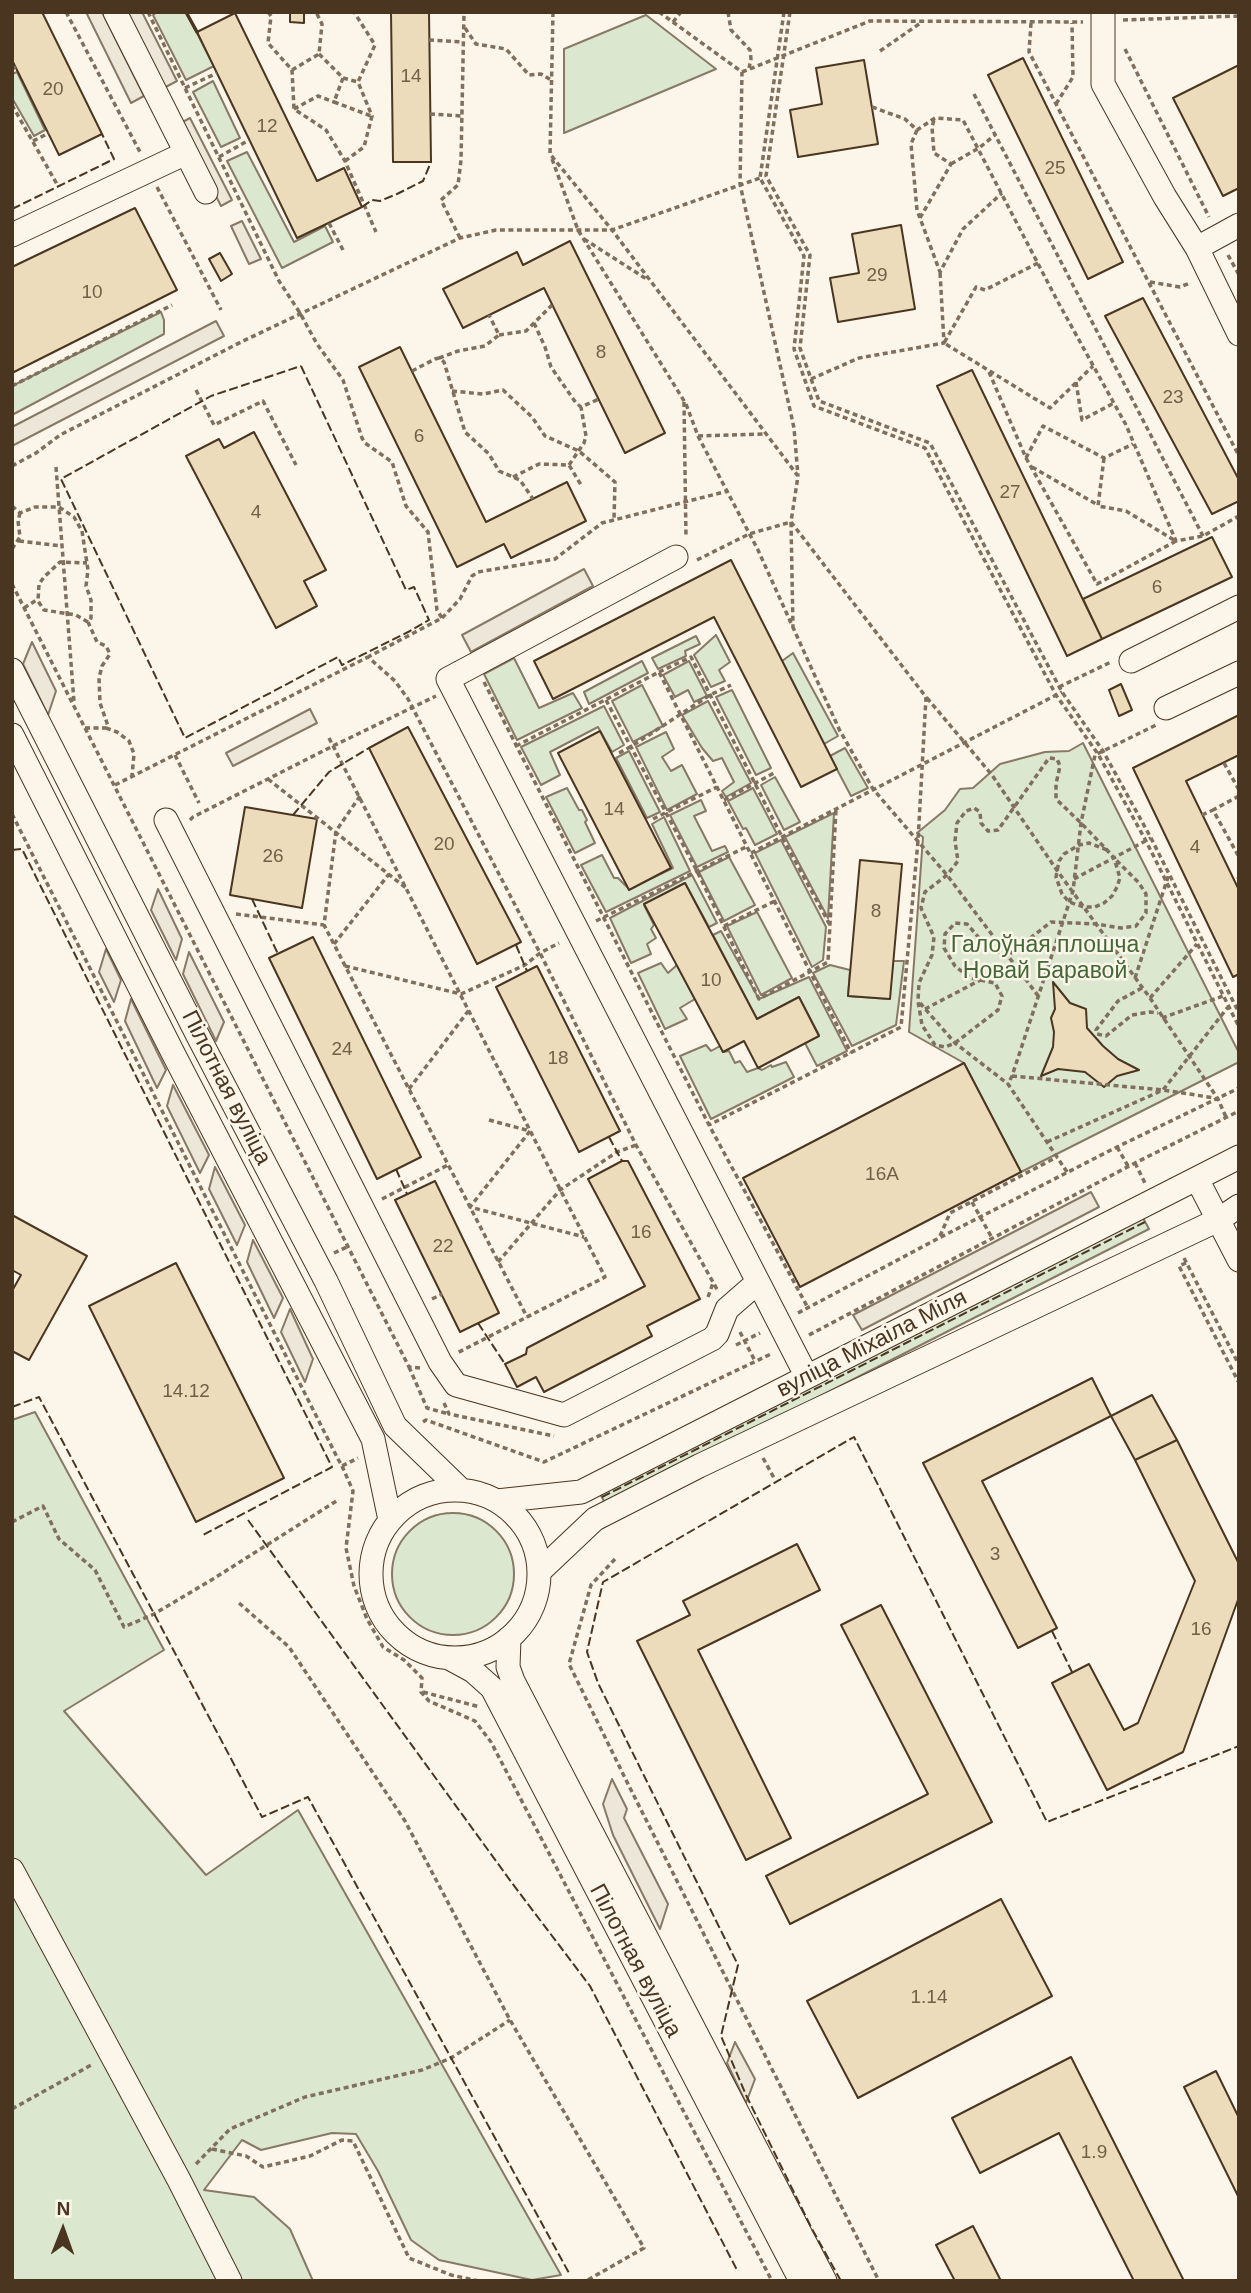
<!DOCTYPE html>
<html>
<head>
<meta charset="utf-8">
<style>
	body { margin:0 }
	#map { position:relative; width:1251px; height:2293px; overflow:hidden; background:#fbf6e9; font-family:Helvetica,sans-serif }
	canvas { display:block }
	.frame { position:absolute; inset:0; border:14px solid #4a3520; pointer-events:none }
	.north { position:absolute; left:28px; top:2195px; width:70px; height:70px; -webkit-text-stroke:5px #fbf6e9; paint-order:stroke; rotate:1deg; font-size:19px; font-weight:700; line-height:28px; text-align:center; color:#4a3520 }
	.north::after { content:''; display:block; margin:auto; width:24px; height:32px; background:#4a3520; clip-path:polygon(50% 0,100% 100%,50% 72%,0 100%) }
</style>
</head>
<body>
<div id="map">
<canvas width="1251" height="2293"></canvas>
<div class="frame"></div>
<div class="north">N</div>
</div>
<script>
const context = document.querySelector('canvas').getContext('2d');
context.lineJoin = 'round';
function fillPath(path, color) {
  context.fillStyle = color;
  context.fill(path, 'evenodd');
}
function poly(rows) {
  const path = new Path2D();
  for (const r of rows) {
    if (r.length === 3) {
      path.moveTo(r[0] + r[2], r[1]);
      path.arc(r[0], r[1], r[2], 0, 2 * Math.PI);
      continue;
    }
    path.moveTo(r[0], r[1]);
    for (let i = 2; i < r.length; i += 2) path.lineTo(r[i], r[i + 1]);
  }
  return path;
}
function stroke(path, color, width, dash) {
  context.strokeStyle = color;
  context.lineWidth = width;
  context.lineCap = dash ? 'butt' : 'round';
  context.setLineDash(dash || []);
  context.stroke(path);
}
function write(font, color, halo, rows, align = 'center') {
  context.font = font + ' Helvetica,sans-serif';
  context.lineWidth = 5;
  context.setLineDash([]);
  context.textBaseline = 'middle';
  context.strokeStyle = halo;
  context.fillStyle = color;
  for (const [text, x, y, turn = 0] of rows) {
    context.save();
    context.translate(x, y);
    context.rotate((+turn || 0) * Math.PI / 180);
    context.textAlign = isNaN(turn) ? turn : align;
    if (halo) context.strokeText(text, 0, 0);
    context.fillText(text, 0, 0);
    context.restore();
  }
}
const green = poly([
	[157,12,186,12,214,66,186,80,153,15,157,12],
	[646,15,716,69,564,133,564,49,646,15],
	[17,72,45,130,34,136,12,98,12,74,17,72],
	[213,81,240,138,221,147,193,92,213,81],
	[247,152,294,242,325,226,333,242,282,268,227,161,247,152],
	[161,312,164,320,164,334,12,415,12,386,161,312],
	[716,635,730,662,719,670,725,681,711,687,694,655,716,635],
	[696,636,700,644,685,651,686,656,658,669,652,658,696,636],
	[793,653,838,736,824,744,782,661,793,653],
	[514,658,539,708,573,693,582,708,517,740,484,674,514,658],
	[642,661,648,673,589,704,584,692,642,661],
	[689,661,707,696,694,702,688,690,675,697,663,675,689,661],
	[642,685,663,726,633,742,612,701,642,685],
	[732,690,771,768,756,775,716,697,732,690],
	[708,701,751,783,726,797,722,791,734,782,722,758,713,761,702,748,682,715,708,701],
	[604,706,624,745,612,752,598,727,550,752,560,775,541,785,521,747,604,706],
	[666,732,674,749,662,757,671,771,682,765,697,794,667,810,636,747,666,732],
	[1083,743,1239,1053,1239,1062,1021,1172,964,1063,909,1032,923,837,917,833,945,810,960,789,973,788,1000,764,1045,752,1069,751,1083,743],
	[845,748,868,788,851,796,830,756,845,748],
	[629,751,660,812,647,818,616,758,629,751],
	[775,777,800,822,784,830,761,785,775,777],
	[567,788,579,810,582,810,587,820,585,822,595,843,575,853,546,797,567,788],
	[753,788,777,834,755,845,746,828,743,829,728,801,753,788],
	[701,800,706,811,694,816,712,851,725,846,728,852,697,867,670,815,701,800],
	[834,813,828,918,785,837,834,813],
	[664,817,690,871,606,912,581,865,602,855,614,878,618,878,629,889,673,868,652,824,664,817],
	[781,840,826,927,823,960,812,967,755,853,781,840],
	[729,857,755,905,724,921,699,872,729,857],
	[692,875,717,923,709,927,685,883,644,905,654,925,651,929,656,938,647,944,651,954,631,963,610,918,692,875],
	[757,912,792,978,761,995,727,926,757,912],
	[721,931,759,999,809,977,847,1051,817,1066,805,1043,819,1035,799,997,757,1019,713,935,721,931],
	[893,961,904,961,896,1025,852,1046,813,973,830,965,850,970,848,996,889,999,893,961],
	[661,963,668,973,677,965,695,999,680,1008,687,1019,665,1029,638,973,661,963],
	[706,1045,711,1051,720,1046,723,1052,729,1051,735,1063,740,1061,747,1072,758,1068,762,1070,771,1065,772,1067,786,1062,794,1077,711,1119,680,1056,706,1045],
	[1141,1214,1149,1229,606,1505,598,1490,1141,1214],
	[35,1412,164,1650,64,1711,206,1875,298,1810,561,2275,532,2280,439,2260,411,2240,378,2171,356,2134,332,2133,261,2150,242,2140,204,2190,254,2197,290,2229,313,2281,12,2281,12,1420,35,1412],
	[453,1574,61]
]);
const parking = poly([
	[86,12,102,12,144,96,131,103,86,12],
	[121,12,142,12,177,81,160,90,121,12],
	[190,118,232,200,221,206,179,124,190,118],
	[242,221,261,259,249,264,231,226,242,221],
	[216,321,224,336,12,446,12,427,216,321],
	[584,569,593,586,471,652,462,635,584,569],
	[32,642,56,691,48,715,23,664,32,642],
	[310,709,317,723,233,766,226,753,310,709],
	[158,889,182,939,176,960,151,910,158,889],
	[106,949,121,980,114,1002,99,972,106,949],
	[189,952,224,1022,216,1041,183,974,189,952],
	[131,999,166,1070,157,1088,125,1021,131,999],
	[173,1085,209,1155,200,1173,167,1106,173,1085],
	[215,1167,245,1225,237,1245,209,1189,215,1167],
	[1091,1192,1099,1207,862,1330,853,1315,1091,1192],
	[253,1240,283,1298,274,1318,247,1262,253,1240],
	[290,1309,313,1359,305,1382,281,1332,290,1309],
	[612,1779,627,1809,624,1818,668,1904,660,1929,613,1835,603,1804,612,1779],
	[735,2042,755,2079,746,2103,727,2063,735,2042]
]);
const building = poly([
	[12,12,42,12,102,134,59,155,12,60,12,12],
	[290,12,304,12,304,23,290,22,290,12],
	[391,12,429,12,431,162,393,162,391,12],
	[235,13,317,181,344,168,362,207,297,238,197,32,235,13],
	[1023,58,1123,262,1088,279,988,75,1023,58],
	[864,60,878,144,798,157,790,110,822,104,816,68,864,60],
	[1239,65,1239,188,1223,196,1173,98,1239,65],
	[135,208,177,290,12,373,12,267,135,208],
	[901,225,915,309,838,322,830,278,859,273,852,234,901,225],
	[570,241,665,433,625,453,544,288,463,328,443,289,517,252,523,265,570,241],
	[220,253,232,274,221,281,209,259,220,253],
	[1143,298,1239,480,1239,501,1212,514,1105,316,1143,298],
	[400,347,486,522,567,482,586,521,511,558,504,544,457,567,359,367,400,347],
	[972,370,1102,639,1067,656,937,386,972,370],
	[254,432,326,570,304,581,317,606,276,628,186,456,219,439,224,448,254,432],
	[1212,537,1232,577,1102,639,1083,599,1212,537],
	[731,560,837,769,801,787,714,617,553,699,534,661,731,560],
	[1121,684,1132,710,1119,716,1109,690,1121,684],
	[1239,715,1239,755,1186,781,1239,890,1239,974,1233,977,1133,768,1239,715],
	[408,727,521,942,477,964,369,748,408,727],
	[600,731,671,868,629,890,558,753,600,731],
	[245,807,317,819,302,908,230,895,245,807],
	[860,860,902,864,890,999,848,996,860,860],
	[685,883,757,1019,799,997,819,1036,758,1068,744,1041,723,1052,644,904,685,883],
	[313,937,421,1157,377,1179,269,958,313,937],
	[537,966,620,1131,579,1152,496,987,537,966],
	[1053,982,1070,1003,1086,1009,1087,1028,1103,1046,1118,1059,1139,1070,1117,1076,1104,1087,1085,1072,1058,1069,1041,1076,1053,1047,1054,1032,1051,1018,1055,1009,1053,982],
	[964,1063,1021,1172,800,1287,743,1178,964,1063],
	[622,1161,628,1161,700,1299,647,1326,652,1336,544,1392,536,1377,517,1387,505,1364,526,1354,527,1348,645,1286,588,1179,622,1161],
	[435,1181,499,1313,460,1332,395,1200,435,1181],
	[12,1215,87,1256,29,1360,12,1351,12,1291,21,1275,12,1270,12,1215],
	[176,1263,284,1478,196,1522,89,1306,176,1263],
	[1092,1378,1111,1416,982,1481,1057,1628,1018,1648,923,1463,1092,1378],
	[1152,1395,1177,1440,1135,1460,1111,1416,1152,1395],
	[1177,1440,1239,1564,1239,1597,1183,1752,1107,1790,1052,1683,1089,1664,1124,1730,1138,1723,1195,1581,1135,1460,1177,1440],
	[797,1544,820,1590,698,1650,791,1838,746,1860,637,1641,690,1615,683,1601,797,1544],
	[881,1605,992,1822,790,1924,766,1876,928,1794,841,1625,881,1605],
	[1001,1899,1052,1996,858,2098,807,2001,1001,1899],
	[1071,2057,1184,2281,1134,2281,1059,2133,980,2173,952,2118,1071,2057],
	[1216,2071,1239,2118,1239,2198,1184,2087,1216,2071],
	[973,2226,1001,2281,955,2281,936,2245,973,2226]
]);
const path = poly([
	[66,12,140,152],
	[148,12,279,281,300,313,317,344,343,380,362,438,365,443,392,462,406,506,428,532,437,610,442,618,368,657],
	[268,12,271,16,268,43,292,70,294,109,326,130,345,161,376,232],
	[553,12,550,154,612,230,798,476,791,522,926,697,918,841,901,1027,709,1125],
	[659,12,742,72,740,184,794,428,798,476],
	[728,12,731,30,750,50,751,59,749,68],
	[784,12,760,178,804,256,794,349,814,406,925,448,1056,695,1098,754,1146,841,1239,1027],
	[790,12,766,176,810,255,800,348,819,401,930,443,1062,692,1103,751,1151,838,1239,1013],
	[1123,20,1239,16],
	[673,22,681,12],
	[1031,23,1029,52,1239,456],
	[465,28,476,44,506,49,529,75,541,74,551,80],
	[429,40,463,42],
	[1125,49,1209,217],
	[880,51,922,22],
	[319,54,343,78,358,82],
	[12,69,16,67],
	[292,70,319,54,322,24,316,12],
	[742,72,870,21,1083,22],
	[343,78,334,102,371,116],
	[185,88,217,73],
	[974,94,1203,536],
	[1056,104,1073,77,1072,23],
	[12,105,58,186],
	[872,107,905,119,917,130,935,118,963,120,1058,302,1126,425,1176,541,1203,536,1239,516],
	[294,109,318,96,334,102],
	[430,114,462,116],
	[917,130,911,144,917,210,940,272,963,229,1002,193],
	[33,141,49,133],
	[219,157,249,140],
	[552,159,578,230,686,404,698,436,758,550,839,729,873,789,947,875,1039,997],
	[345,161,364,147,372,116,358,82,375,45,354,12],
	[951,164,979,148,995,135],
	[157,187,221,310],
	[920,218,951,164,934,153,932,127,934,120],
	[329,223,343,250],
	[460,238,441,200,458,185,461,160,464,12],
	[584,239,648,280],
	[1228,255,1239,275],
	[1038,263,985,290,976,287,944,343,1050,408,1093,366],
	[1150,282,1180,287,1190,283],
	[534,323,545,347,551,367,576,403,581,407,599,399],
	[499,335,526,331,552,305],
	[439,358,458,351,485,346,499,335,489,315],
	[412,371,435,359,439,358,444,362,465,432,489,454,499,471,520,480,533,499],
	[989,372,1026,458,1043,426,1104,458,1133,444],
	[811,379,859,358,944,343,940,272],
	[1076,382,1082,420,1114,403],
	[12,386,172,305],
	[196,390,214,425,263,401,296,465],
	[452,391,483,394,503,390,532,417,545,436,579,451,615,482,614,519],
	[684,402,686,538],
	[698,436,766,434],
	[1026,458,1097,584,1176,541],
	[1104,458,1098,506,1126,511,1174,540],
	[569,465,584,443,586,436,581,407],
	[12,466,36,453,60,435,241,342,460,238,496,230,612,230,760,178],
	[56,467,74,702],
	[1032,467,1098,505],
	[513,477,539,464,569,465,581,485],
	[12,506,20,513,35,507,59,507,74,517,82,531,88,570,86,586,91,600,91,618,88,622,76,615,44,610,38,601,39,584,44,577,60,562,87,563],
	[19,541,62,546],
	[12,549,20,537,18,521,20,513],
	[697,560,749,534,791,522,793,628],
	[12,584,409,1367,420,1368],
	[24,608,38,599],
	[442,618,460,599,472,576,478,572,555,559,602,523,728,491],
	[659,672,691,657,782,837,830,925],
	[484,682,709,1125,808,1308],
	[1059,687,1111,662],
	[927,698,992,775,1056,869,1150,998,1218,1099,1226,1117],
	[606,700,697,871,759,999,828,962,836,809],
	[85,728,106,728,108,726,100,703,99,678,102,666,110,654,106,646,97,642,88,622],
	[106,728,117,732,129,741,134,754,132,776],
	[329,738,605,1277,457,1353],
	[516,746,659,672,851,1053],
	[619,753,632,746,710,695,731,685],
	[175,755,199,803],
	[1224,763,1239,790],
	[268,779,406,888],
	[115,785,368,657,395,681,408,699,540,953,636,1145,718,1291],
	[360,796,336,831,324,925,527,1317],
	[1239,796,1213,810,1239,857],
	[724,800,774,773],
	[12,814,338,1459,342,1466,358,1458],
	[1202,815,1213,810],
	[653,819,717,787],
	[190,820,193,817,333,746,436,696],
	[1107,850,1089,843,1079,845,1064,854,1059,861,1056,877,1062,894,1069,902,1084,907,1095,907,1104,903,1112,896,1117,887,1120,878,1114,858,1107,850,1081,823,1056,799,1056,784,1060,766,1057,759,1049,758,998,830,988,831,981,823,980,812,974,808,966,811,957,823,955,841,958,861,947,875,925,892,921,908,934,937,932,955,919,983,918,1001,922,1025,935,1045,945,1047,955,1043,998,1010,1002,996,995,983,970,978,955,966,944,948,945,934,955,923,967,924,987,947,1007,956,1051,922,1096,924,1121,928,1136,926,1146,913,1146,894,1139,883,1114,858],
	[751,853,1062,692],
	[1074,879,1151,838],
	[1237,879,1239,878],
	[236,914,324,925],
	[596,921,748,846],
	[724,926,775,901],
	[334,944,389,874],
	[345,966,461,994,525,965,540,953,559,943],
	[1135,978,1169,874],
	[1142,988,1118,1001,1096,1030,1097,1034,1106,1036,1132,1015,1150,1012,1158,1013],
	[1150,998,1197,944],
	[920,1003,955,1043,1008,1084],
	[925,1009,1013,963],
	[1162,1018,1223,996],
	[1012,1076,1163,1090,1215,1098],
	[409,1089,469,1010],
	[489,1120,530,1131,470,1207,584,1237],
	[1047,1142,1163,1090,1228,1007],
	[1117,1147,1128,1166],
	[1135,1163,1145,1183],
	[1067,1172,1008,1084,1012,1076,1073,891,1081,823,1095,755,1156,725],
	[382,1199,448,1165],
	[972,1202,992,1238],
	[940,1236,950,1213,1057,1157],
	[334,1253,349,1246],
	[1184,1258,1239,1365],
	[498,1262,560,1190,617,1152,636,1145],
	[1186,1263,1179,1266,1239,1383],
	[708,1297,713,1283],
	[432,1299,442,1294],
	[798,1313,939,1238,1117,1147,1239,1088],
	[740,1332,755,1361],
	[809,1335,1135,1163,1239,1111],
	[736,1345,760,1333],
	[409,1367,427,1408,449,1414],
	[444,1403,449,1414,554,1436],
	[423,1422,426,1420,544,1462,771,1354],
	[763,1458,774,1478],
	[342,1466,353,1491,346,1548,354,1586,367,1619,383,1647,404,1660,422,1678,421,1692,429,1701,475,1721,491,1742,772,2281],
	[12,1522,43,1506,59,1539,95,1570,124,1627,154,1614,213,1579,338,1500],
	[615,1559,591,1585,569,1664,627,1782,879,2281],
	[239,1603,289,1647,405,1821,510,2020,644,2248,586,2281],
	[423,1692,480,1707],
	[12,2109,93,2064],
	[212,2149,246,2156,263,2167,310,2156,342,2140,353,2141,409,2258,451,2275,479,2281],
	[196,2164,230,2129,305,2097,422,2070,451,2058,510,2020]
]);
const minor = poly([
	[115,12,206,192],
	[1103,12,1103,84,1165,197,1197,248,1239,334],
	[12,235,186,153],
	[1197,248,1239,225],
	[676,557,448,679,807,1377],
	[1131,661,1239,607],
	[12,670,198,1036,326,1281,395,1426,461,1490],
	[1166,708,1239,673],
	[12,735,174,1055,373,1439,390,1520],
	[166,820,440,1362,456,1385,564,1415,712,1339,717,1334,727,1309,758,1282],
	[1197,1179,1239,1260],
	[455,1574,84],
	[497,1501,581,1492,1239,1157],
	[539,1572,595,1519,699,1466,1218,1220,1239,1206],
	[509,1638,508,1667,513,1681,825,2281],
	[449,1658,473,1671,492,1688,801,2281],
	[12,1870,179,2180,230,2281]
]);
const fence = poly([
	[362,207,372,200,380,201,397,194,423,181,431,162],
	[12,209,114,159,102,134],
	[301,366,406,590,414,587,429,620,410,631,342,665,338,657,185,738,61,479,211,396,301,366],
	[293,815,329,772,369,748],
	[12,850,22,849,332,1467,201,1536],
	[252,899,278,954],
	[516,945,527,971],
	[609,1137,622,1161],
	[396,1169,407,1194],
	[478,1323,505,1364],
	[12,1407,39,1397,262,1817,308,1797,569,2273],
	[602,1497,1145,1222],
	[248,1520,512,1883,590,1986,738,2272],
	[1052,1631,1072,1672],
	[841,2281,812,2229,746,2095,721,2036,738,1965,598,1683,587,1652,603,1582,854,1437,1047,1822,1239,1746]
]);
const wall = poly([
	[186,12,197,32]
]);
const numberNames = [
	["14",411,77],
	["20",53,90],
	["12",267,127],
	["25",1055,169],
	["29",877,276],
	["10",92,293],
	["8",601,353],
	["23",1173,398],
	["6",419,437],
	["27",1010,493],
	["4",256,513],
	["6",1157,588],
	["14",614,810],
	["20",444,845],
	["4",1195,848],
	["26",273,857],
	["8",876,912],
	["10",711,981],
	["24",342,1050],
	["18",558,1059],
	["16А",882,1175],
	["16",641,1233],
	["22",443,1247],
	["14.12",186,1392],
	["3",995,1555],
	["16",1201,1630],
	["1.14",929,1998],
	["1.9",1094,2153]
];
const parkNames = [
	["Галоўная плошча",1045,946],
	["Новай Баравой",1045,972]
];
const streetNames = [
	["Пілотная вуліца",226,1088,63],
	["вуліца Міхаіла Міля",872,1344,-27],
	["Пілотная вуліца",635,1961,62]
];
fillPath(green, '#dce7d0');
stroke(green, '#887966', 2);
fillPath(parking, '#ede7d9');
stroke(parking, '#887966', 2);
fillPath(building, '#ecdcbc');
stroke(building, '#4a3520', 2);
stroke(minor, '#4a3520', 25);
stroke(path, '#7f6f5c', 3.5, [5, 3.5]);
stroke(minor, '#fbf6e9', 23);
stroke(fence, '#4a3520', 2, [9, 3.5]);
stroke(wall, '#4a3520', 3.5);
write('19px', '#725f47', null, numberNames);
write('23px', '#436837', '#fbf6e9', parkNames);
write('23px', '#4a3520', '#fbf6e9', streetNames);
</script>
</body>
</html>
